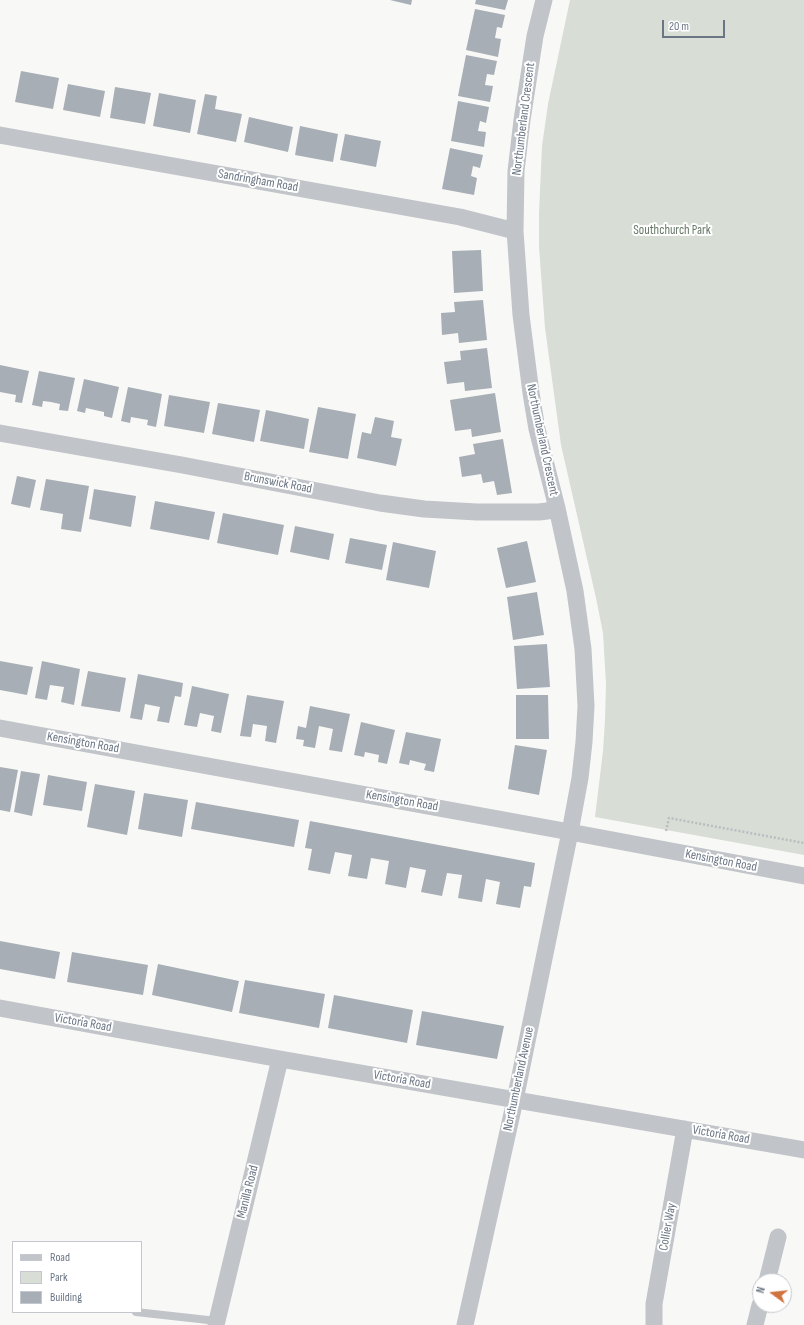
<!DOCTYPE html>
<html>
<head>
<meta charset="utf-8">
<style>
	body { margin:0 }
	#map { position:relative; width:804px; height:1325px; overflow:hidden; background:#f8f9f7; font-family:"Sofia Sans Condensed",sans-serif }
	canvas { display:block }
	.legend { position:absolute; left:12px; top:1241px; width:130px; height:72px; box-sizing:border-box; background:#fff; border:1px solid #c4c8ce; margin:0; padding:5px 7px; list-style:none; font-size:12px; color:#6b7684 }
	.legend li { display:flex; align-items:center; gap:8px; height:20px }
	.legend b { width:20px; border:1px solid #c4c8ce }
	.north { position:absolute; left:752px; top:1273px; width:40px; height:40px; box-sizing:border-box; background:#fff; border:1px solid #c4c8ce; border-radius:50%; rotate:285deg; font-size:11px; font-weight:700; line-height:16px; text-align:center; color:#6b7684 }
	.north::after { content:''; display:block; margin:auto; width:14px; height:18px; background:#d0743f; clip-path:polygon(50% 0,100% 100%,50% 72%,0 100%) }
	.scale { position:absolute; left:662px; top:20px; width:63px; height:18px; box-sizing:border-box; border:2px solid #6b7684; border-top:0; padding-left:5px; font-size:12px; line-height:14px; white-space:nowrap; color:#6b7684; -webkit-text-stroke:3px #fff; paint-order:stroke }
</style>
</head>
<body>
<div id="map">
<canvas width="804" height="1325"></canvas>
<ul class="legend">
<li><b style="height:5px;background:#c1c4c8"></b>Road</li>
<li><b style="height:11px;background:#d8ddd6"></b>Park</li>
<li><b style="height:11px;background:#a8aeb5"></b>Building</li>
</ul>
<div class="north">N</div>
<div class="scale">20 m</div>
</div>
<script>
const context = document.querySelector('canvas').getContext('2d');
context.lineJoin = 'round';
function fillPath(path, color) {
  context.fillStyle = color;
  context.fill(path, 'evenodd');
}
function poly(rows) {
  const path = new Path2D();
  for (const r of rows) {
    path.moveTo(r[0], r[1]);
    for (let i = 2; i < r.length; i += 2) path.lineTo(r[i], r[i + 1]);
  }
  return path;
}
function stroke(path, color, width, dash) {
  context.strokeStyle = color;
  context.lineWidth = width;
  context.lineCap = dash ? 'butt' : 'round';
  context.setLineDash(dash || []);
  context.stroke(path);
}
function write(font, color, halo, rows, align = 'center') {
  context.font = font + ' "Sofia Sans Condensed",sans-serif';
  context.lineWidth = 4;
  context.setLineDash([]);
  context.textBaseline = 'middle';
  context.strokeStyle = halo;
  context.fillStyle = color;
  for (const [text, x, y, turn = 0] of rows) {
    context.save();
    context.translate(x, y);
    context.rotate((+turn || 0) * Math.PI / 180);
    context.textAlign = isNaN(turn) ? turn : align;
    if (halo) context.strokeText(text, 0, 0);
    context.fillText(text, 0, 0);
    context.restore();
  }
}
const green = poly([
	[570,0,804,0,804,855,595,817,603,751,605,720,606,684,603,633,596,598,561,445,545,328,539,247,539,213,542,146,548,104]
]);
const building = poly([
	[390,0,412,0,411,5],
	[476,0,508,0,505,10,475,4],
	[475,9,505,15,502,28,497,27,495,38,501,39,498,57,466,50],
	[466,55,497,61,494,75,487,74,485,85,493,86,490,102,458,96],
	[21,71,59,78,53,109,15,102],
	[68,84,105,91,100,117,63,110],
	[115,87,151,93,145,124,110,118],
	[159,93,196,100,190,133,153,126],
	[205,94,217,96,215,109,242,114,236,142,197,134],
	[458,101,489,107,486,123,480,121,478,131,486,132,484,147,451,141],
	[249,117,293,127,288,152,244,142],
	[300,126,338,134,333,162,295,155],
	[345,134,381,141,376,167,340,160],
	[450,148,483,155,480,168,473,166,471,176,477,178,474,195,442,189],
	[481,250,483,291,454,293,452,251],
	[483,300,487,340,459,343,458,333,442,335,441,313,455,312,454,302],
	[487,348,492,388,465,391,464,382,447,384,444,362,461,360,460,351],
	[0,365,29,371,22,403,15,402,16,395,0,392],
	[39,371,75,378,68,411,59,410,60,404,51,402,43,401,42,407,32,405],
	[84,379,119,387,112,418,104,416,104,412,86,408,85,413,77,411],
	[128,387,162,394,156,427,147,425,148,420,131,417,130,423,121,421],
	[495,393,501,432,472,437,471,429,455,431,450,400],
	[169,395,210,402,204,433,164,426],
	[218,403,260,410,254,442,212,434],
	[318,407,356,414,348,459,309,452],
	[266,410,309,419,304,449,260,441],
	[375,417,394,421,391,437,402,439,396,466,357,458,362,432,371,434],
	[503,439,512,493,497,495,494,481,483,483,481,474,462,477,459,457,475,454,473,444],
	[17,476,36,480,30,508,11,504],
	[46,479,89,486,81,532,61,529,63,514,40,510],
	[94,489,136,496,131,527,89,519],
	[155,501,215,512,209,540,150,529],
	[223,513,284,525,278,555,217,543],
	[295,526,334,534,329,560,290,552],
	[350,538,387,545,382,570,345,563],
	[527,541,536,582,506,588,497,548],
	[393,542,436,551,429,588,386,580],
	[537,592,544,635,513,640,507,597],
	[547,644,550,687,517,689,514,646],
	[0,661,33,667,27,695,0,690],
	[42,661,80,669,74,705,61,702,64,687,50,685,47,700,35,698],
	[88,671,126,678,120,712,81,706],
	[138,674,183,683,181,697,175,696,169,723,157,721,160,707,145,704,142,720,130,718],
	[192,686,229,694,221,733,211,731,214,716,200,713,197,727,184,725],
	[247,695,284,701,276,743,265,741,267,726,253,724,251,737,240,736],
	[516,695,548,695,549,739,516,739],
	[310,706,350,714,342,752,329,750,333,729,319,726,315,748,303,746,304,740,296,739,298,726,306,728],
	[361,722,395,730,387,764,378,762,379,755,365,752,364,757,354,755],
	[406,732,441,739,434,772,424,770,426,764,410,760,409,765,399,763],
	[515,745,547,750,539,795,508,789],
	[0,767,18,770,10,812,0,810],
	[21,771,40,774,32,816,14,812],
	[48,775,87,782,82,811,43,805],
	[95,784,135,791,127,835,87,827],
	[144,793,188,800,182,837,138,829],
	[196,802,299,820,294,847,191,829],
	[310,821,535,863,531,887,524,886,520,908,496,904,500,882,486,879,482,902,458,898,462,875,447,873,442,896,421,892,426,870,410,867,406,888,385,884,389,861,371,858,367,879,348,876,352,855,335,852,330,874,308,870,312,849,305,848],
	[0,941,60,952,55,979,0,969],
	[72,952,148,965,143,995,67,982],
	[158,964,239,981,232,1012,152,995],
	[245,980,325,994,319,1028,239,1013],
	[334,995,413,1010,407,1043,328,1028],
	[422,1011,504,1026,497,1059,416,1045]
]);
const path = poly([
	[666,831,669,818,804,843]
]);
const service = poly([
	[136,1312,217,1321]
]);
const minor = poly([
	[0,135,460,217,515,231],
	[0,433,182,465,380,503,424,509,477,512,539,512,547,511,557,508],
	[0,728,570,832,804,876],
	[0,1008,280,1059,804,1150],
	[767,1281,778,1237],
	[216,1325,280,1059],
	[465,1325,515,1100,570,832,580,778,584,742,586,706,583,649,575,591,557,508,537,429,531,393,521,315,515,231,516,171,522,120,535,36,544,0],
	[654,1325,654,1304,685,1129],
	[755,1325,760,1305]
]);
const streetNames = [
	["Northumberland Crescent",524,119,-83],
	["Sandringham Road",258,181,10],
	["Northumberland Crescent",542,440,78],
	["Brunswick Road",278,483,11],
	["Kensington Road",83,743,10],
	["Kensington Road",402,801,10],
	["Kensington Road",721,861,11],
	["Victoria Road",83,1023,10],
	["Northumberland Avenue",519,1079,-78],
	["Victoria Road",402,1080,10],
	["Victoria Road",721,1135,10],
	["Manilla Road",248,1192,-76],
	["Collier Way",668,1227,-80]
];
const parkNames = [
	["Southchurch Park",672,231]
];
fillPath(green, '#d8ddd6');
fillPath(building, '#a8aeb5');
stroke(path, '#bbbdc0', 2.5, [2, 2]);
stroke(service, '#c1c4c8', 8);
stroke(minor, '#c1c4c8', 17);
write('13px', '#6b7684', '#fff', streetNames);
write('13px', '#667765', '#fff', parkNames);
</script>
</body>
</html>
